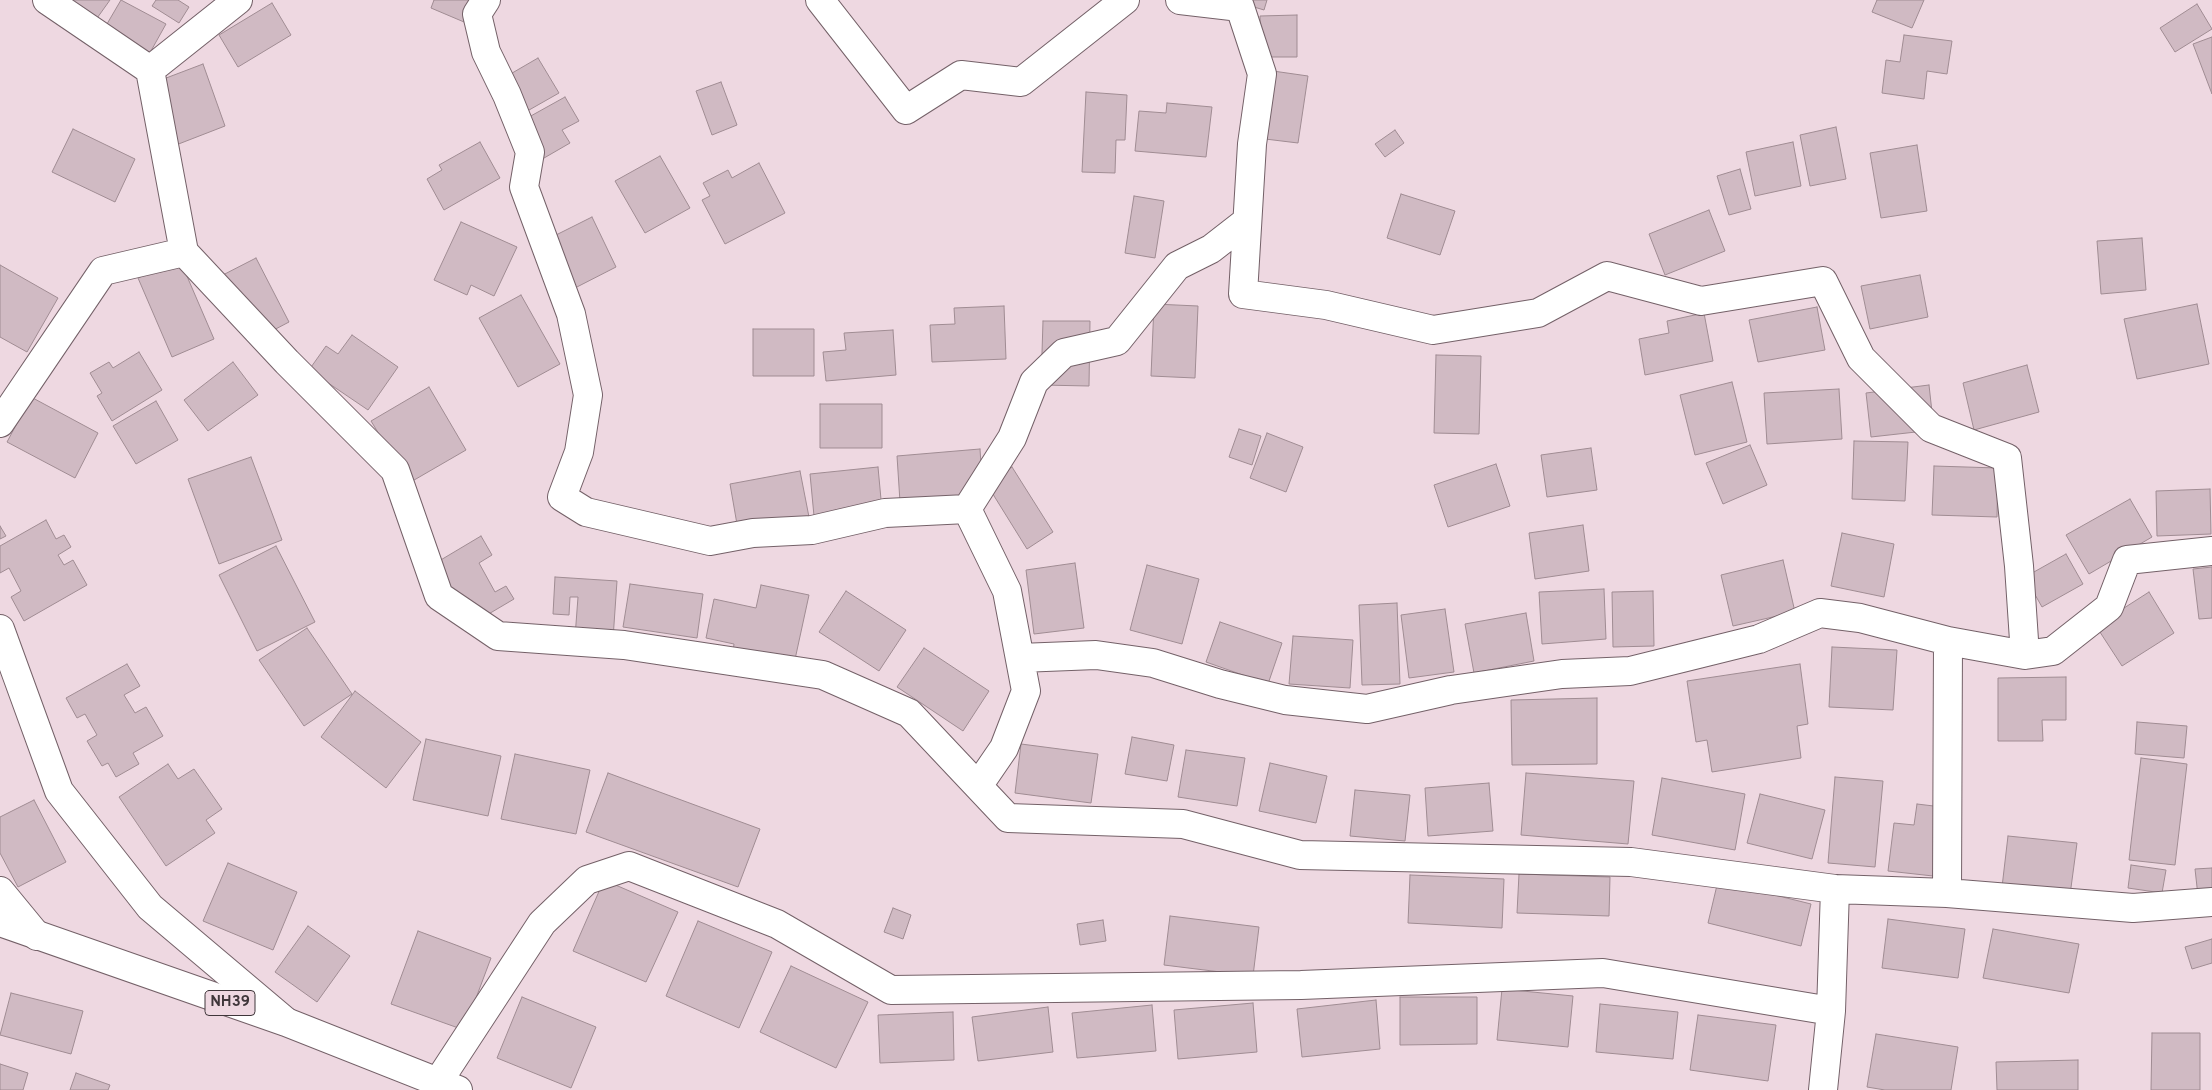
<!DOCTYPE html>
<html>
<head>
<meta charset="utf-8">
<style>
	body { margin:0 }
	canvas { display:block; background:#eed8e1 }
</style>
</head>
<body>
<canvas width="2212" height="1090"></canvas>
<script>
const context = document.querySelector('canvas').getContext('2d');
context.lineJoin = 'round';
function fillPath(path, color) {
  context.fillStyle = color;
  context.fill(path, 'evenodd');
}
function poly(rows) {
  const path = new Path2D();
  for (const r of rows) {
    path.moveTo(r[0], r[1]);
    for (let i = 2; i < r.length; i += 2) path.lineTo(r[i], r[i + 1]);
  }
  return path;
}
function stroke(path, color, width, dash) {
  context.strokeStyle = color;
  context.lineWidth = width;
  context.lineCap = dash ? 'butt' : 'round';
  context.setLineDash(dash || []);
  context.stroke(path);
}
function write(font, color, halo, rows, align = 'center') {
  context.font = font + ' Overpass,sans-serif';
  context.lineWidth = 4;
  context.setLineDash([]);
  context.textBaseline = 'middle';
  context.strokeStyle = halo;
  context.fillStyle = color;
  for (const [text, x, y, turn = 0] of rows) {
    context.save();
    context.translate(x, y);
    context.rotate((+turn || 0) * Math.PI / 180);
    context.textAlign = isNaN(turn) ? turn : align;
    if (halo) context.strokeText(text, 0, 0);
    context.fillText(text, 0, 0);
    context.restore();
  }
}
const building = poly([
	[50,0,110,0,90,28,50,0],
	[121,0,166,24,142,67,97,41,121,0],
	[156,0,178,0,189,7,179,23,152,6,156,0],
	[434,0,474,0,464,22,431,8,434,0],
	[1231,0,1267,0,1264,10,1231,0],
	[1877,0,1924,0,1912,28,1872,12,1877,0],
	[272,3,291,35,238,67,219,35,272,3],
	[2197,4,2212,29,2175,52,2160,28,2197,4],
	[1297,15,1297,57,1261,57,1260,16,1297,15],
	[1904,35,1952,41,1947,74,1927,71,1924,99,1882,93,1886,60,1900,62,1904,35],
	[2212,37,2212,94,2193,44,2212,37],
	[538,58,559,93,515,118,495,83,538,58],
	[203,64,225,126,176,145,153,83,203,64],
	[1266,70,1308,76,1298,143,1257,138,1266,70],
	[721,82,737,125,712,135,696,91,721,82],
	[1086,92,1127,95,1125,140,1116,140,1115,173,1082,172,1086,92],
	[565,97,579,121,562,130,570,143,532,165,511,127,565,97],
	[1167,103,1212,107,1206,157,1135,151,1139,111,1166,113,1167,103],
	[1836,127,1846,179,1810,186,1800,135,1836,127],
	[73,129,135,159,115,202,52,172,73,129],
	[1395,130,1404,143,1385,157,1375,144,1395,130],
	[480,142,500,178,444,210,427,179,442,170,439,165,480,142],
	[1793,142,1801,186,1755,196,1746,152,1793,142],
	[1917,145,1927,211,1881,218,1870,153,1917,145],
	[660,156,690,208,645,233,615,181,660,156],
	[759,163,785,213,725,244,702,200,710,196,703,183,728,170,732,178,759,163],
	[1740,169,1751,209,1729,215,1717,176,1740,169],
	[1401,194,1455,211,1440,255,1387,238,1401,194],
	[1134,196,1164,201,1155,258,1125,253,1134,196],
	[1709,210,1725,251,1665,275,1649,234,1709,210],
	[592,217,616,267,573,289,548,239,592,217],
	[461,222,517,247,494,296,471,285,467,295,434,280,461,222],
	[2142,238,2146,290,2101,294,2097,241,2142,238],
	[256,258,289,322,251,342,217,278,256,258],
	[180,260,214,339,172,357,138,278,180,260],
	[0,265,58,298,27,352,0,337,0,265],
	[1920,275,1928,317,1870,329,1861,286,1920,275],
	[521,295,560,364,518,387,479,318,521,295],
	[1154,304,1198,306,1195,378,1151,376,1154,304],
	[2197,304,2209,364,2137,379,2124,319,2197,304],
	[1004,306,1006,359,932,362,930,325,955,324,954,308,1004,306],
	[1817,307,1825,350,1758,362,1749,320,1817,307],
	[1704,313,1713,361,1645,375,1639,339,1669,333,1667,321,1704,313],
	[1043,321,1090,321,1089,386,1041,385,1043,321],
	[753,329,814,329,814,376,753,376,753,329],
	[893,330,896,375,826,381,823,352,846,350,844,333,893,330],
	[352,335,398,367,368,410,309,370,326,346,338,354,352,335],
	[139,352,162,390,112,421,97,396,102,393,90,373,109,362,113,368,139,352],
	[1436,355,1481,356,1479,434,1434,433,1436,355],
	[233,362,258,395,208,431,184,400,233,362],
	[2027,365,2039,412,1974,430,1963,383,2027,365],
	[1732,382,1747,442,1695,455,1680,395,1732,382],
	[1929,385,1934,430,1871,437,1866,393,1929,385],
	[429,387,466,450,409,483,371,421,429,387],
	[1839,389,1842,439,1767,444,1764,393,1839,389],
	[31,397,98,433,75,478,7,442,31,397],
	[156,401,178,440,136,464,113,426,156,401],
	[820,404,882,404,882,448,820,448,820,404],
	[1239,429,1261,436,1252,465,1229,457,1239,429],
	[1267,433,1303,447,1286,492,1250,478,1267,433],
	[1854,441,1908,442,1905,501,1852,499,1854,441],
	[1750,445,1767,485,1723,504,1706,463,1750,445],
	[1591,448,1597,490,1547,497,1541,455,1591,448],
	[980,449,983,495,900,502,897,456,980,449],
	[251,457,282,540,219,564,188,479,251,457],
	[1496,464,1510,506,1448,527,1434,485,1496,464],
	[1934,466,1998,468,1997,517,1932,515,1934,466],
	[878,467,882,510,814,516,810,474,878,467],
	[1012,467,1053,532,1027,549,986,483,1012,467],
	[800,471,809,517,738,530,730,484,800,471],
	[2210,489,2211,534,2157,536,2156,491,2210,489],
	[2130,499,2152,537,2089,574,2066,535,2130,499],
	[46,520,56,539,64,535,71,547,58,555,64,565,73,560,87,585,24,621,11,597,21,591,9,568,0,573,0,546,46,520],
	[1583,525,1589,571,1535,579,1529,533,1583,525],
	[0,526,6,536,0,539,0,526],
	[1842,533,1894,544,1884,597,1831,586,1842,533],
	[481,536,492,555,479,563,495,592,506,586,514,599,470,625,434,564,481,536],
	[276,546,315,622,257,651,219,575,276,546],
	[2066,554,2083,584,2042,607,2025,577,2066,554],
	[1783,560,1795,612,1733,626,1721,575,1783,560],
	[1075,563,1084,628,1034,634,1026,570,1075,563],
	[1147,565,1199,579,1182,644,1130,630,1147,565],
	[2212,567,2212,618,2199,619,2193,569,2212,567],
	[555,577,617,581,613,639,575,637,578,597,570,597,569,615,553,614,555,577],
	[630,584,703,594,697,638,623,627,630,584],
	[761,585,809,595,794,664,733,651,734,644,706,638,714,599,756,608,761,585],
	[1604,589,1606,639,1542,644,1539,592,1604,589],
	[846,591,906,630,879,671,819,632,846,591],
	[1653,591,1654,646,1613,647,1612,592,1653,591],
	[2149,592,2174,633,2122,666,2096,626,2149,592],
	[1397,603,1400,684,1362,685,1359,605,1397,603],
	[1445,609,1454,672,1409,678,1401,615,1445,609],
	[1526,613,1534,661,1474,673,1465,624,1526,613],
	[1220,622,1282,643,1268,684,1206,662,1220,622],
	[307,628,352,694,304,726,259,660,307,628],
	[1293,636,1353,640,1350,688,1289,684,1293,636],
	[1832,647,1897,650,1893,710,1829,707,1832,647],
	[924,648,989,691,963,731,897,687,924,648],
	[127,664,140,686,124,695,135,713,146,707,163,736,133,753,139,764,116,777,108,763,102,766,87,741,97,735,85,714,77,718,66,698,127,664],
	[1800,664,1808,724,1797,726,1801,758,1712,772,1707,740,1696,742,1687,681,1800,664],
	[2066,677,2066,720,2042,720,2043,741,1998,741,1998,678,2066,677],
	[355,691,421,742,386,788,321,737,355,691],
	[1597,698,1597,764,1512,765,1511,700,1597,698],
	[2137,722,2187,726,2184,758,2135,754,2137,722],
	[1132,737,1174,745,1167,781,1125,774,1132,737],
	[426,739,501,756,488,816,413,800,426,739],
	[1021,744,1098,754,1091,803,1015,793,1021,744],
	[1186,750,1245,758,1237,806,1178,797,1186,750],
	[515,754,590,770,576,834,501,819,515,754],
	[2141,758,2187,764,2175,865,2129,860,2141,758],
	[1270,763,1327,776,1316,823,1259,811,1270,763],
	[168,764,178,779,194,769,222,809,206,820,215,833,166,866,119,797,168,764],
	[608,773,760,829,738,887,586,832,608,773],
	[1526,773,1634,781,1628,844,1521,835,1526,773],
	[1835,777,1883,781,1875,867,1828,863,1835,777],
	[1662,778,1745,794,1735,850,1652,835,1662,778],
	[1489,783,1493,831,1428,836,1425,788,1489,783],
	[1355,790,1410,795,1405,841,1350,836,1355,790],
	[1760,794,1825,810,1812,859,1747,843,1760,794],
	[34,800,66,862,18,887,0,853,0,817,34,800],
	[1917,804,1942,807,1933,876,1888,871,1894,823,1914,825,1917,804],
	[2008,836,2077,843,2070,895,2002,887,2008,836],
	[228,863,297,892,273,950,203,921,228,863],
	[2131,865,2166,870,2162,893,2128,888,2131,865],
	[2212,868,2212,913,2200,914,2195,869,2212,868],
	[1519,874,1610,877,1609,916,1517,913,1519,874],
	[1410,875,1504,879,1502,928,1408,923,1410,875],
	[604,880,678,912,646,982,573,951,604,880],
	[1718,881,1811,904,1801,946,1708,923,1718,881],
	[893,908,911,915,903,939,884,932,893,908],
	[1170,916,1259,927,1253,976,1164,965,1170,916],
	[1888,919,1965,929,1958,978,1882,968,1888,919],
	[1103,920,1106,941,1080,945,1077,924,1103,920],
	[698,921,772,952,739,1028,666,996,698,921],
	[308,926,350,956,317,1002,275,972,308,926],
	[1993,929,2079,944,2069,993,1983,978,1993,929],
	[418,931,491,958,464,1030,391,1004,418,931],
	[2212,939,2212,963,2192,969,2185,947,2212,939],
	[791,966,868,1002,836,1068,760,1032,791,966],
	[1502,989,1573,996,1568,1047,1497,1040,1502,989],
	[11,993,83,1011,71,1054,0,1035,11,993],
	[522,997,596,1027,571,1088,497,1058,522,997],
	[1400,997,1477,997,1477,1044,1400,1045,1400,997],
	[1376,1000,1380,1049,1302,1057,1297,1009,1376,1000],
	[1253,1003,1257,1052,1178,1059,1174,1010,1253,1003],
	[1600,1004,1678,1012,1673,1059,1596,1052,1600,1004],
	[1152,1005,1156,1051,1077,1058,1072,1013,1152,1005],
	[1048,1007,1053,1052,978,1061,972,1017,1048,1007],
	[953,1012,954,1060,880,1063,878,1015,953,1012],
	[1698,1015,1776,1025,1768,1081,1690,1070,1698,1015],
	[2152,1033,2200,1033,2200,1090,2151,1090,2152,1033],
	[1876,1034,1958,1047,1951,1090,1885,1090,1867,1087,1876,1034],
	[2078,1060,2078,1090,1997,1090,1996,1062,2078,1060],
	[0,1064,28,1073,23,1090,0,1090,0,1064],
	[76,1073,110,1085,108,1090,70,1090,76,1073]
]);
const minor = poly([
	[47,0,150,70,184,252,287,362,395,470,439,596,498,636,624,645,823,675,909,713,1008,818,1183,824,1300,855,1631,862,1835,889,1947,893,2133,908,2212,902],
	[486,0,477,14,486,52,507,95,530,152,524,187,571,314,588,395,579,452,562,497,586,512,710,541,753,533,812,530,885,513,967,509,1007,591,1026,691,1004,748,978,786],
	[820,0,906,110,961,75,1021,82,1125,0],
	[1180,0,1240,7,1262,74,1252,144,1243,294,1326,305,1433,330,1538,313,1607,276,1701,301,1823,281,1861,358,1931,428,2007,458,2019,566,2025,655],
	[150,70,238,0],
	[0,423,103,271,184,252],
	[967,509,1012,438,1034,382,1064,353,1117,341,1177,266,1211,249,1247,221],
	[0,629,59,791,150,907,285,1021],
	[1020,658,1096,655,1153,663,1220,684,1285,700,1367,709,1451,690,1562,674,1630,671,1759,639,1820,613,1860,618,1948,641],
	[0,891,37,936],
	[1947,893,1948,641,2025,655,2053,651,2109,607,2127,560,2212,551],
	[438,1082,542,923,587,880,629,866,777,924,891,990,1301,985,1603,973,1831,1011],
	[1823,1090,1831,1011,1835,889]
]);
const highway = poly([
	[0,922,286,1022,458,1090]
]);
const shields = [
	[230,1003,50]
];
const shieldNames = [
	["NH39",230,1003]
];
fillPath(building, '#d0bac3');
stroke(building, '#a08c93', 1);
stroke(minor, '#746168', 30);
stroke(highway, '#746168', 30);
stroke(minor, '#fff', 28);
stroke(highway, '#fff', 28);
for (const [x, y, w] of shields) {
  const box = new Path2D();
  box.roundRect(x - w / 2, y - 12.5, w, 25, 4);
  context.fillStyle = '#eed8e1';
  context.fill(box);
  stroke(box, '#3f363a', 1);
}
write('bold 15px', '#3f363a', null, shieldNames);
</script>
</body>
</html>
